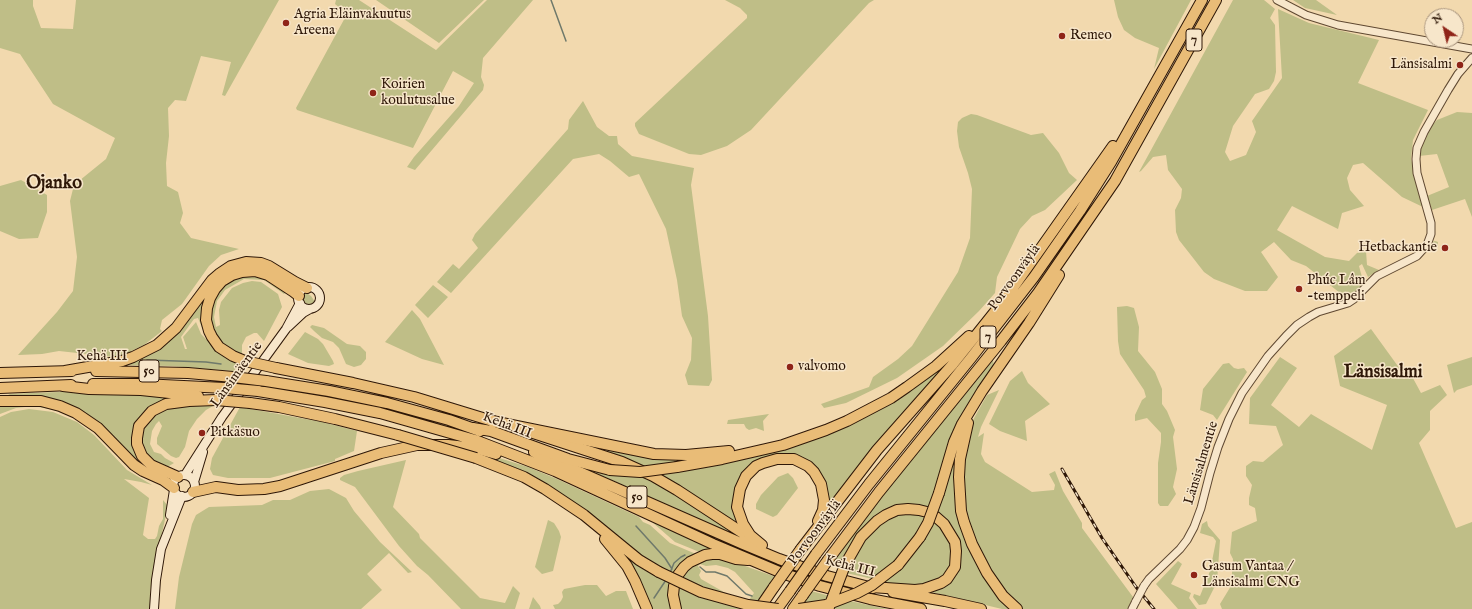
<!DOCTYPE html>
<html>
<head>
<meta charset="utf-8">
<style>
	body { margin:0 }
	#map { position:relative; width:1472px; height:609px; overflow:hidden; background:#f2d9ae; font-family:"IM FELL English",serif }
	canvas { display:block }
	.north { position:absolute; left:1424px; top:8px; width:40px; height:40px; box-sizing:border-box; background:#f7e6ca; border:1px solid #a7937c; border-radius:50%; rotate:325deg; font-size:11px; font-weight:700; line-height:16px; text-align:center; color:#2e1707 }
	.north::after { content:''; display:block; margin:auto; width:14px; height:18px; background:#8f2418; clip-path:polygon(50% 0,100% 100%,50% 72%,0 100%) }
</style>
</head>
<body>
<div id="map">
<canvas width="1472" height="609"></canvas>
<div class="north">N</div>
</div>
<script>
const context = document.querySelector('canvas').getContext('2d');
context.lineJoin = 'round';
function fillPath(path, color) {
  context.fillStyle = color;
  context.fill(path, 'evenodd');
}
function poly(rows) {
  const path = new Path2D();
  for (const r of rows) {
    if (r.length === 3) {
      path.moveTo(r[0] + r[2], r[1]);
      path.arc(r[0], r[1], r[2], 0, 2 * Math.PI);
      continue;
    }
    path.moveTo(r[0], r[1]);
    for (let i = 2; i < r.length; i += 2) path.lineTo(r[i], r[i + 1]);
  }
  return path;
}
function stroke(path, color, width, dash) {
  context.strokeStyle = color;
  context.lineWidth = width;
  context.lineCap = dash ? 'butt' : 'round';
  context.setLineDash(dash || []);
  context.stroke(path);
}
function write(font, color, halo, rows, align = 'center') {
  context.font = font + ' "IM FELL English",serif';
  context.lineWidth = 3;
  context.setLineDash([]);
  context.textBaseline = 'middle';
  context.strokeStyle = halo;
  context.fillStyle = color;
  for (const [text, x, y, turn = 0] of rows) {
    context.save();
    context.translate(x, y);
    context.rotate((+turn || 0) * Math.PI / 180);
    context.textAlign = isNaN(turn) ? turn : align;
    if (halo) context.strokeText(text, 0, 0);
    context.fillText(text, 0, 0);
    context.restore();
  }
}
const green = poly([
	[0,0,33,0,33,6,41,28,73,29,76,0,279,0,225,96,222,95,231,62,201,56,186,101,175,100,168,108,169,136,166,163,167,186,178,192,183,213,180,223,191,238,239,249,221,255,209,266,182,304,162,320,160,329,162,331,144,345,123,355,114,357,59,351,42,354,18,355,57,312,73,291,77,257,70,201,74,185,106,159,115,138,53,104,20,54,0,48],
	[336,0,359,0,436,50,487,0,533,0,483,58,481,77,484,85,483,90,415,170,407,167,414,157,459,106,474,83,453,71,413,148,297,110,296,108,347,14,335,4],
	[376,0,484,0,439,43],
	[725,0,874,0,869,3,751,130,727,146,701,155,689,154,639,134,635,126,635,123,747,18,747,15,740,8],
	[1114,0,1191,0,1154,69,1159,48,1135,38,1124,30,1118,17],
	[1233,0,1264,0,1275,9,1270,18,1275,25,1276,72,1274,81,1269,89,1255,94,1233,126,1225,152,1230,161,1246,155,1256,132,1252,121,1282,78,1278,9,1309,23,1379,40,1358,83,1428,110,1413,140,1411,159,1423,207,1402,197,1363,163,1353,165,1347,178,1350,190,1364,206,1342,213,1338,229,1292,206,1277,230,1325,257,1349,261,1357,253,1366,251,1367,265,1379,270,1368,277,1362,264,1359,266,1363,281,1360,287,1353,294,1345,297,1306,266,1291,260,1274,242,1261,252,1278,277,1267,291,1245,291,1214,279,1204,272,1190,254,1179,240,1176,232,1175,210,1181,198,1182,189,1168,170,1166,155,1153,157,1141,171,1139,172],
	[1293,0,1316,0,1337,15,1305,8],
	[583,101,597,127,609,136,617,136,618,144,632,156,694,168,691,185,708,316,712,380,709,386,688,385,685,375,691,360,692,338,682,316,677,280,666,229,639,174,629,177,610,161,599,154,573,159,451,293,437,282,453,264,459,269,478,248,472,240,475,234,568,129,569,120],
	[1457,112,1472,113,1472,217,1465,199,1432,210,1427,196,1449,187,1437,154,1419,156,1422,144,1431,126,1437,120],
	[971,114,977,115,1031,135,1043,133,1059,153,1069,173,1077,180,1045,210,1032,216,1020,229,997,277,995,293,979,311,943,346,897,378,846,403,824,408,821,404,869,387,873,377,898,359,912,346,958,272,970,238,972,189,968,173,959,147,957,131,958,122,962,118],
	[21,180,47,195,47,212,38,238,19,239,0,231,0,186],
	[1435,241,1438,242,1437,248,1431,251,1429,248,1432,242],
	[246,264,263,266,271,269,288,280,286,283,276,275,263,270,247,268,229,274,221,280,211,291,205,305,204,316,205,326,214,345,228,356,241,362,234,371,171,366,120,365,148,354,161,346,183,327,214,281,227,271,240,265],
	[198,318,207,340,201,334,196,322,183,337,187,349,185,349,181,337,194,319],
	[256,274,288,290,284,294,264,280,244,279,225,290,217,301,214,317,216,327,220,325,219,310,221,302,232,288,243,283,252,281,261,282,278,294,282,307,264,341,257,333,254,333,246,337,242,345,242,356,233,352,219,341,211,324,210,314,216,293,224,284,232,279],
	[433,285,448,297,428,318,415,305],
	[305,292,311,296,315,302,310,305,304,302,302,299],
	[1127,306,1134,308,1139,327,1138,351,1155,372,1162,389,1162,404,1167,411,1175,430,1173,437,1177,469,1173,487,1176,494,1168,506,1160,506,1158,503,1158,463,1161,442,1161,433,1147,418,1135,421,1135,415,1142,400,1146,397,1144,390,1120,354,1118,341,1117,307],
	[412,310,420,319,444,365,422,359,385,342],
	[312,325,324,328,347,344,360,346,366,352,366,359,361,365,354,367,346,364,339,348,333,342,322,338,314,331,310,327],
	[1371,329,1400,369,1408,369,1421,393,1440,385,1447,395,1430,411,1430,430,1419,443,1456,528,1472,522,1472,609,1222,609,1220,604,1231,586,1233,559,1230,553,1232,532,1257,521,1255,508,1249,505,1249,498,1252,485,1246,476,1246,466,1253,461,1263,462,1283,445,1276,426,1249,424,1250,398,1280,357,1297,368,1271,405,1299,427,1311,414,1372,450,1387,405,1340,386,1334,356],
	[305,332,318,339,323,344,333,361,334,364,329,366,308,363,288,354],
	[963,347,825,512,818,473,778,455,739,482,744,530,654,473,843,425],
	[1472,357,1472,385,1457,390,1454,393,1447,365],
	[993,360,994,367,945,456,929,510,890,509,842,565,833,561,885,491],
	[1229,363,1234,368,1238,369,1244,368,1247,372,1217,420,1213,415,1200,410,1203,389,1223,364],
	[1022,371,1028,383,1050,404,1025,421,1027,441,1000,431,989,424,1010,381],
	[999,390,981,427,978,437,984,433,981,454,985,462,1032,492,1054,490,1055,485,1049,474,1055,471,1063,491,1082,523,1082,528,1133,597,1128,609,1023,609,1005,592,995,578,975,542,964,510,961,472,969,430,973,420,987,395],
	[84,391,183,397,155,406,134,442,164,474,137,464,91,418,14,397,8,394],
	[0,404,46,406,81,419,161,484,135,471,94,430,72,417,54,410,34,406,16,408,0,414],
	[212,405,213,406,206,410,197,419,189,431,185,447,179,457,176,458,171,456,157,444,157,438,162,426,159,421,156,424,152,431,150,444,154,452,161,454,165,458,174,463,169,466,166,469,148,458,141,443,141,432,148,418,170,406],
	[240,407,322,422,357,431,354,451,335,459,335,461,270,478,228,478,213,475,210,469,212,458],
	[29,409,53,412,77,422,94,435,127,470,152,485,141,482,124,479,149,498,143,535,148,539,155,539,157,536,159,526,163,519,163,500,168,506,153,574,150,592,150,609,0,609,0,417,11,412],
	[769,414,763,421,764,431,756,428,749,430,746,428,744,424,727,424,728,420],
	[962,433,960,516,1013,609,1002,609,927,591,960,561,936,514],
	[581,444,693,460,642,467],
	[466,450,493,456,528,467,557,479,639,517,643,522,650,525,670,543,696,554,676,575,629,550,575,503],
	[406,460,393,507,419,534,420,538,480,598,505,603,513,586,520,593,515,609,461,609,428,575,417,566,399,546,355,487,340,480,340,478,344,475,358,471],
	[572,462,640,474,684,499,744,540],
	[788,473,793,478,798,488,777,515,773,517,756,509,756,504,761,495,778,477],
	[329,489,346,498,354,511,380,542,412,572,408,573,389,553,367,574,382,590,361,609,175,609,179,577,192,524,196,515,209,507,262,505,273,500,290,500,310,491],
	[905,512,926,515,914,538,895,561,873,579,846,573,865,538,888,517],
	[548,520,554,523,559,531,561,537,553,571,542,574,535,567],
	[934,520,950,539,954,556,949,571,937,581,916,586,897,585,884,582],
	[1207,521,1208,526,1220,540,1217,582,1206,604,1199,605,1193,597,1194,594,1200,596,1210,571,1216,541,1213,537,1200,533,1202,524],
	[652,522,718,550,702,553,675,542],
	[610,541,672,583,674,609,650,609],
	[720,558,731,561,776,577,757,602,749,600,754,593,735,572,728,568,716,565,706,566,700,564,698,566,701,571,699,575,701,579,729,595,706,588,681,577,698,561],
	[1178,561,1182,564,1171,584,1191,593,1189,598,1197,609,1178,609,1156,584],
	[585,585,597,585,606,596,616,591,626,591,633,609,555,609,553,605,558,604,561,601,563,597,562,592,564,589],
	[677,585,750,609,680,609,677,594],
	[811,591,830,596,825,609,798,609],
	[533,597,540,606,541,609,529,609],
	[850,601,882,608,891,609,832,609,833,607]
]);
const stream = poly([
	[551,0,566,41],
	[147,360,206,362,221,364],
	[636,526,665,558,672,569],
	[700,567,706,572,715,572,727,576,746,594,752,596],
	[670,573,674,563,681,557,685,555],
	[654,598,666,580]
]);
const tertiary = poly([
	[1277,0,1306,15,1338,25,1472,49],
	[1144,586,1149,579,1180,549,1187,540,1194,527,1201,508,1210,473,1218,447,1229,419,1242,393,1268,356,1286,336,1297,325,1309,317,1318,312,1348,303,1354,299,1377,276,1417,256,1427,245,1431,234,1431,223,1417,173,1416,159,1417,148,1424,132,1448,90,1458,74,1472,58],
	[1132,609,1136,601]
]);
const secondary = poly([
	[309,298,11],
	[288,327,303,313,310,309],
	[185,475,222,417,286,329,300,303],
	[184,486,11],
	[194,482,203,452],
	[170,515,174,490],
	[154,609,156,580,161,549,182,496]
]);
const trunk = poly([
	[245,361,233,356,219,347,212,337,209,331,206,320,207,308,210,298,215,289,222,281,232,275,242,272,255,271,268,275,294,292,299,296],
	[276,368,353,383,414,397,499,423],
	[65,371,122,361,133,357,157,345,176,328,212,280,219,274,231,266,246,262,261,263,269,266,295,282,307,288],
	[96,371,188,373,233,377],
	[0,373,72,371],
	[266,381,329,391,387,403,449,420,480,431],
	[93,384,142,384,225,388],
	[0,388,71,385],
	[258,391,325,402,380,413,475,440,555,471,713,544,782,573,820,586,870,599,921,609],
	[0,401,41,401,60,406,76,413,98,428,134,465,143,471,163,480,174,488],
	[530,432,622,462,653,476,677,490,755,541],
	[534,452,743,544,779,559,827,576,873,588],
	[193,492,216,487,238,490,264,489,280,486,381,453,417,445,448,445,474,448,496,454],
	[893,592,945,601,981,609]
]);
const motorway = poly([
	[63,386,89,389,141,390,198,396],
	[250,403,279,407,335,419,398,435],
	[492,421,654,454,686,455,729,451],
	[968,423,960,459,959,477,961,511,964,522,972,544,987,573,1003,596,1017,609],
	[473,428,491,431,568,459,610,470],
	[476,458,524,477,545,489,584,515,639,560,659,572],
	[677,467,722,459,783,445,826,430,847,421,891,398,907,387,936,366,969,336],
	[178,477,151,465,142,456,137,444,137,438,139,426,152,411,166,404,189,401,216,400],
	[939,493,954,442,962,424,982,391,1029,323,1059,275],
	[605,539,627,566,635,581,647,609],
	[762,545,750,535,743,524,737,507,740,489,746,476,756,466,763,463,777,459,794,459,808,466,814,472,821,484,824,500,823,510,818,521],
	[801,549,877,450,953,364,1005,299,1113,146],
	[816,554,869,484,971,358,1034,277,1080,211,1111,162,1202,0],
	[828,560,879,492,1001,341,1038,293,1115,181,1216,0],
	[845,565,861,537,877,521,886,515,897,510,908,509,919,510,927,512,936,517,944,524,955,542,956,551,955,567,947,579,941,583,924,589,915,590,871,587],
	[898,565,920,537],
	[676,609,673,595,674,586,678,575,684,567,690,562,705,555,712,554,720,554,736,559,748,560],
	[759,609,774,587],
	[777,609,790,591],
	[793,609,803,595]
]);
const rail = poly([
	[1062,469,1102,538,1136,587,1154,609]
]);
const tertiaryBridge = poly([
	[1136,601,1144,586]
]);
const trunkBridge = poly([
	[245,361,276,368],
	[233,377,266,381],
	[225,388,258,391]
]);
const motorwayBridge = poly([
	[216,400,250,403],
	[398,435,476,458],
	[610,470,640,472,677,467],
	[920,537,928,523,939,493],
	[659,572,701,592,748,605,778,609],
	[774,587,801,549],
	[790,591,816,554],
	[803,595,828,560],
	[829,607,845,565],
	[799,609,826,605,857,593,872,585,898,565]
]);
const markers = [
	[286,23,4,"#8f2418"],
	[1062,36,4,"#8f2418"],
	[1460,65,4,"#8f2418"],
	[373,93,4,"#8f2418"],
	[1445,248,4,"#8f2418"],
	[1299,289,4,"#8f2418"],
	[790,367,4,"#8f2418"],
	[202,433,4,"#8f2418"],
	[1194,575,4,"#8f2418"]
];
const shields = [
	[1194,40,16],
	[988,337,16],
	[149,371,20],
	[637,497,20]
];
const shieldNames = [
	["7",1194,40],
	["7",988,337],
	["50",149,371],
	["50",637,497]
];
const poiNames = [
	["Agria Eläinvakuutus",294,15],
	["Areena",294,31],
	["Remeo",1070,36],
	["Länsisalmi",1452,65,"right"],
	["Koirien",381,85],
	["koulutusalue",381,101],
	["Hetbackantie",1437,248,"right"],
	["Phúc Lâm",1307,281],
	["-temppeli",1307,297],
	["valvomo",798,367],
	["Pitkäsuo",210,433],
	["Gasum Vantaa /",1202,567],
	["Länsisalmi CNG",1202,583]
];
const streetNames = [
	["Porvoonväylä",1015,278,-54],
	["Kehä III",102,357],
	["Länsimäentie",237,375,-54],
	["Kehä III",507,426,21],
	["Länsisalmentie",1202,463,-73],
	["Porvoonväylä",815,533,-53],
	["Kehä III",850,567,15]
];
const districtNames = [
	["Ojanko",54,184],
	["Länsisalmi",1383,373]
];
fillPath(green, '#bfbe87');
stroke(stream, '#6f796b', 1.5);
stroke(tertiary, '#5f4831', 9);
stroke(secondary, '#2e1707', 10);
stroke(trunk, '#2e1707', 12);
stroke(motorway, '#2e1707', 12);
stroke(tertiary, '#f7e6ca', 7);
stroke(secondary, '#f7e6ca', 8);
stroke(trunk, '#e9bc77', 10);
stroke(motorway, '#e9bc77', 10);
stroke(rail, '#2e1707', 3);
stroke(rail, '#f7e6ca', 1.5, [4.5]);
stroke(tertiaryBridge, '#5f4831', 9, []);
stroke(trunkBridge, '#2e1707', 12, []);
stroke(motorwayBridge, '#2e1707', 12, []);
stroke(tertiaryBridge, '#f7e6ca', 7);
stroke(trunkBridge, '#e9bc77', 10);
stroke(motorwayBridge, '#e9bc77', 10);
for (const [x, y, r, color] of markers) {
  const dot = new Path2D();
  dot.arc(x, y, r, 0, 2 * Math.PI);
  context.fillStyle = color;
  context.fill(dot);
  stroke(dot, '#f7e6ca', 1.5);
}
for (const [x, y, w] of shields) {
  const box = new Path2D();
  box.roundRect(x - w / 2, y - 11, w, 22, 3);
  context.fillStyle = '#f7e6ca';
  context.fill(box);
  stroke(box, '#2e1707', 1);
}
write('bold 13px', '#2e1707', null, shieldNames);
write('14px', '#2e1707', '#f7e6ca', poiNames, 'left');
write('14px', '#2e1707', '#f7e6ca', streetNames);
write('bold 18px', '#2e1707', '#f7e6ca', districtNames);
</script>
</body>
</html>
